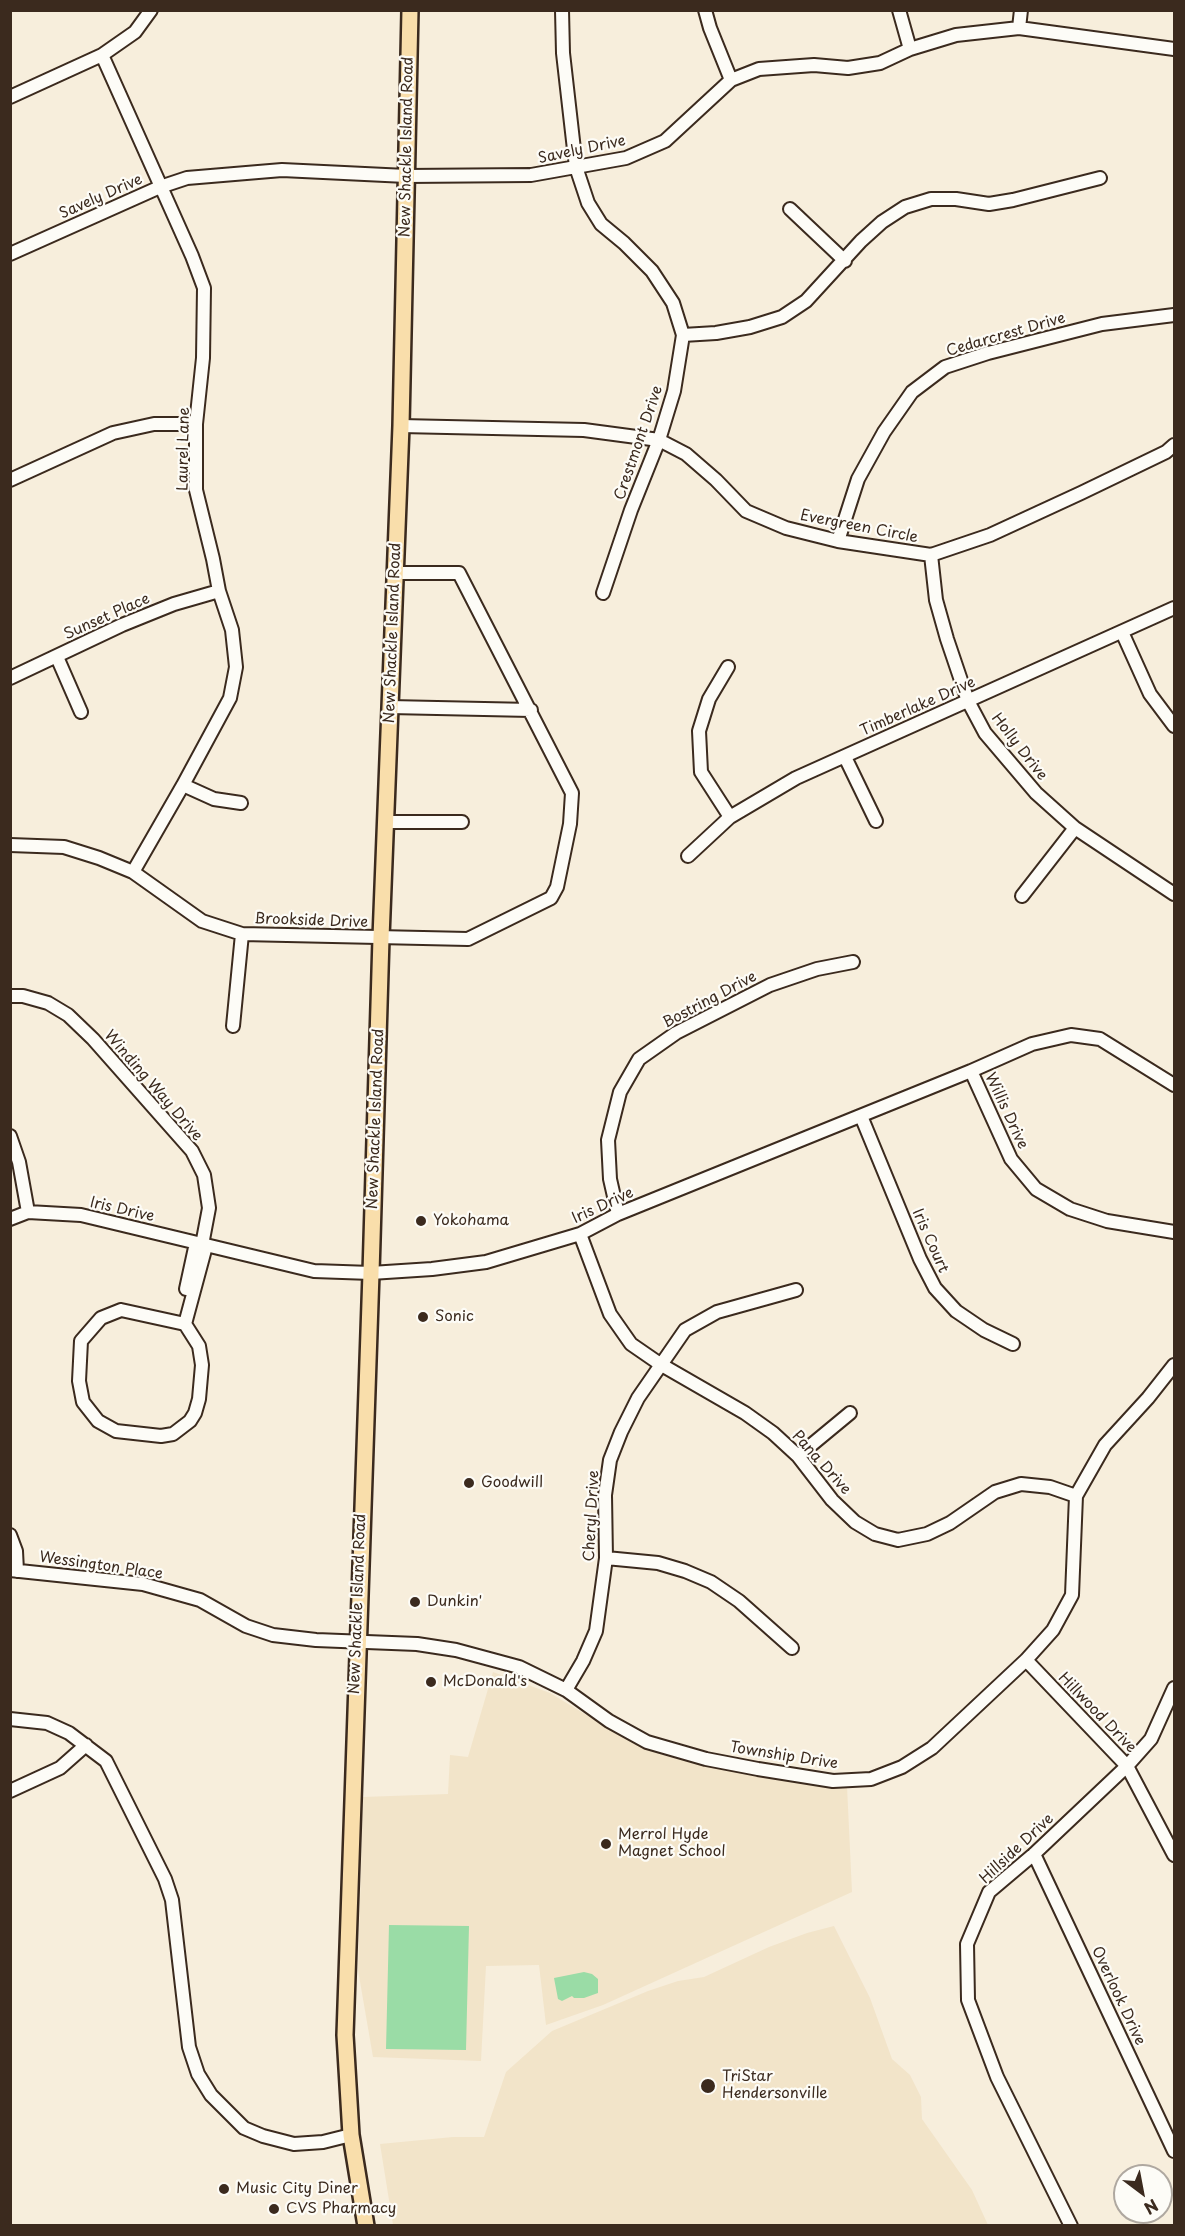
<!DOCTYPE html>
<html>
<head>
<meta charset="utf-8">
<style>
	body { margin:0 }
	#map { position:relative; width:1185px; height:2236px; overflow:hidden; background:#f7eedc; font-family:"Playpen Sans",sans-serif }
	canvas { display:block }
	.frame { position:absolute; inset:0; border:12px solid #3b2a1e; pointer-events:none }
	.north { position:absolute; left:1113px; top:2164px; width:60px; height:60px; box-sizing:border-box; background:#fdfcf7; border:2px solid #afa8a0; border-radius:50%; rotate:148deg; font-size:16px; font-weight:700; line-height:24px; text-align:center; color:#3b2a1e }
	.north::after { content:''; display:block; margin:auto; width:21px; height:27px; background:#3b2a1e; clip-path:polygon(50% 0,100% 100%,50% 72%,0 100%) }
</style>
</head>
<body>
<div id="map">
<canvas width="1185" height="2236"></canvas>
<div class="frame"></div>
<div class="north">N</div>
</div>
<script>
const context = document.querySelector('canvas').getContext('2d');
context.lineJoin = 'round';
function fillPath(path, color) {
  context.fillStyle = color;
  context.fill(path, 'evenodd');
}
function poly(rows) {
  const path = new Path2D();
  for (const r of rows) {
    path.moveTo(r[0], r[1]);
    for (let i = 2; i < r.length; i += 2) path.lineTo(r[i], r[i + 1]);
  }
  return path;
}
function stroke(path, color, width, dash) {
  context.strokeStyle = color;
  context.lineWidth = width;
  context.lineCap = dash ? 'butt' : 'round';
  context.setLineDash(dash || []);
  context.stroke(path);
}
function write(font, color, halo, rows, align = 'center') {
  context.font = font + ' "Playpen Sans",sans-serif';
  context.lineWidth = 4.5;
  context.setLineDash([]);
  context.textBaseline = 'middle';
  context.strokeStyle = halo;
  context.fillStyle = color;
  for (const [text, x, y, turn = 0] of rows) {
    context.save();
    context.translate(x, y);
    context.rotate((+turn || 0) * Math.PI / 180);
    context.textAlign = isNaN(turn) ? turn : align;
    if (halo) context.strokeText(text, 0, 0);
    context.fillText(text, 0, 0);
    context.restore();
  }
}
const built = poly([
	[493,1672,550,1693,618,1734,661,1754,743,1773,847,1786,852,1892,603,2005,546,2025,539,1965,486,1966,481,2061,373,2057,358,1970,363,1797,448,1794,450,1755,468,1757],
	[834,1926,870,1998,892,2059,910,2075,921,2097,922,2119,972,2190,988,2225,393,2225,380,2144,453,2137,484,2137,506,2072,552,2031,648,1991,678,1981,704,1977,769,1947,807,1933]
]);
const green = poly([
	[389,1925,469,1926,466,2050,386,2049],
	[584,1972,592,1974,598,1979,598,1993,584,1998,574,1998,572,1996,562,2001,558,1999,554,1978]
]);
const minor = poly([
	[562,10,563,53,576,167,588,203,601,224,624,243,652,271,673,303,683,335,674,391,659,440,631,510,603,593],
	[705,10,710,28,731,80],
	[899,10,910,49],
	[1019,28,1021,10],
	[102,55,192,256,204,288,203,358,196,424,196,490,213,559,219,591,232,630,236,667,230,698,183,785,133,872],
	[10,97,102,55,135,32,151,10],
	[790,209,845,261],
	[10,254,160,187,187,178,282,170,406,176,531,175,626,158,665,141,731,80,759,69,814,65,848,68,880,63,910,49,956,35,1019,28,1174,49],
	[683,335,716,333,750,327,782,317,806,301,861,241,882,222,905,207,931,199,956,199,989,204,1013,200,1100,178],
	[401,426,584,430,659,440,686,454,716,480,746,511,786,528,838,541,931,555,990,535,1081,493,1166,452,1174,445],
	[10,480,113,433,154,424,196,424],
	[838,541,858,479,884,432,912,392,945,367,988,353,1102,324,1174,315],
	[931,555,936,600,947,639,968,701,985,733,1036,793,1075,828,1174,894],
	[1122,632,1150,694,1174,726],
	[57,657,81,712],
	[728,667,709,699,699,731,701,772,730,817],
	[10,678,122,625,174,604,219,591],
	[390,707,531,710],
	[845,757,876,821],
	[183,785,214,799,241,803],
	[385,822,462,822],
	[10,845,64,847,99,858,133,872,202,921,242,934,468,939,551,898,557,887,570,824,572,793,459,573,395,573],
	[688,856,730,817,796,778,1174,608],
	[1022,896,1075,828],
	[10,996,23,996,48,1003,68,1015,93,1039,192,1151,204,1175,209,1208,202,1245],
	[233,1026,242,934],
	[971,1071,1011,1159,1036,1189,1070,1209,1107,1221,1174,1232],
	[861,1116,920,1259,935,1288,956,1311,984,1330,1013,1344],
	[10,1136,19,1162,28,1212],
	[618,1214,610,1179,608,1140,620,1092,639,1059,676,1033,770,985,817,969,853,962],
	[10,1219,28,1212,81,1215,314,1271,371,1273,432,1269,486,1262,580,1234,618,1214,971,1071,1032,1044,1071,1035,1100,1039,1174,1085],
	[580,1234,610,1314,631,1344,660,1364,745,1413,773,1433,798,1456,832,1500,855,1522,875,1534,898,1540,927,1534,950,1523,995,1492,1021,1484,1050,1487,1076,1496],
	[186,1289,196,1243],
	[121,1310,185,1324,199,1346,202,1365,199,1399,195,1413,190,1421,173,1434,161,1436,116,1431,98,1421,83,1402,79,1381,81,1341,101,1318,121,1310],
	[185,1324,206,1246],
	[798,1456,850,1413],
	[10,1535,16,1551,17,1571],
	[606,1558,658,1563,685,1571,711,1582,739,1601,792,1648],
	[10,1570,143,1584,200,1600,246,1626,273,1635,316,1640,417,1644,456,1650,519,1667,566,1690,609,1721,647,1742,706,1759,758,1769,833,1781,871,1779,902,1767,932,1748,1026,1660,1053,1630,1072,1595,1076,1496,1105,1445,1148,1398,1174,1365],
	[1026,1660,1127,1766,1174,1855],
	[566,1690,583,1661,596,1631,606,1558,605,1495,610,1460,621,1432,638,1398,685,1330,717,1312,796,1290],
	[10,1719,47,1723,69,1733,106,1761,165,1879,172,1900,189,2047,198,2074,211,2095,244,2128,263,2136,294,2144,323,2142,351,2135],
	[10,1791,60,1768,86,1745],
	[1034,1854,1174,2151],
	[1071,2226,997,2077,968,2000,967,1944,989,1892,1034,1854,1127,1766,1151,1739,1174,1688]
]);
const major = poly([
	[366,2226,351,2135,345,2035,371,1273,381,938,401,426,410,10]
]);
const markers = [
	[421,1221,6,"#3b2a1e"],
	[423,1317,6,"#3b2a1e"],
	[469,1483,6,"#3b2a1e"],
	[415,1602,6,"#3b2a1e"],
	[431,1682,6,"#3b2a1e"],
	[606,1844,6,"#3b2a1e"],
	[708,2086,8,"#3b2a1e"],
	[224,2189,6,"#3b2a1e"],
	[274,2209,6,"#3b2a1e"]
];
const streetNames = [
	["New Shackle Island Road",407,147,-89],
	["Savely Drive",582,150,-12],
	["Savely Drive",101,197,-24],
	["Cedarcrest Drive",1006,335,-16],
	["Crestmont Drive",639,443,-71],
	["Laurel Lane",184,449,-89],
	["Evergreen Circle",859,527,11],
	["Sunset Place",107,617,-24],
	["New Shackle Island Road",393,633,-88],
	["Timberlake Drive",918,707,-24],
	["Holly Drive",1019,747,52],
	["Brookside Drive",311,921,2],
	["Bostring Drive",710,1000,-28],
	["Winding Way Drive",153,1086,49],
	["Willis Drive",1006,1111,65],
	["New Shackle Island Road",376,1119,-88],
	["Iris Drive",603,1206,-25],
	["Iris Drive",122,1210,13],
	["Iris Court",930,1241,66],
	["Pana Drive",821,1463,48],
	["Cheryl Drive",592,1516,-87],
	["Wessington Place",101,1566,8],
	["New Shackle Island Road",358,1604,-88],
	["Hillwood Drive",1097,1713,46],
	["Township Drive",784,1756,9],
	["Hillside Drive",1017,1849,-43],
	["Overlook Drive",1118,1996,65]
];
const poiNames = [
	["Yokohama",433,1221],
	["Sonic",435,1317],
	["Goodwill",481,1483],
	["Dunkin'",427,1602],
	["McDonald's",443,1682],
	["Merrol Hyde",618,1835],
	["Magnet School",618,1852],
	["TriStar",722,2077],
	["Hendersonville",722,2094],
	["Music City Diner",236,2189],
	["CVS Pharmacy",286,2209]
];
fillPath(built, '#f2e4c9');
fillPath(green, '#9adca6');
stroke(minor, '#3b2a1e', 16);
stroke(major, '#3b2a1e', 20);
stroke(minor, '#fdfcf7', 12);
stroke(major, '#f9deab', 15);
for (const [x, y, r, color] of markers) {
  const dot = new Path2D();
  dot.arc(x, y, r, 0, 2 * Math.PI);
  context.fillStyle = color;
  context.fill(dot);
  stroke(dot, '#fdfcf7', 2);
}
write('15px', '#3b2a1e', '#fdfcf7', streetNames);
write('15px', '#3b2a1e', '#fdfcf7', poiNames, 'left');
</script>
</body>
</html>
